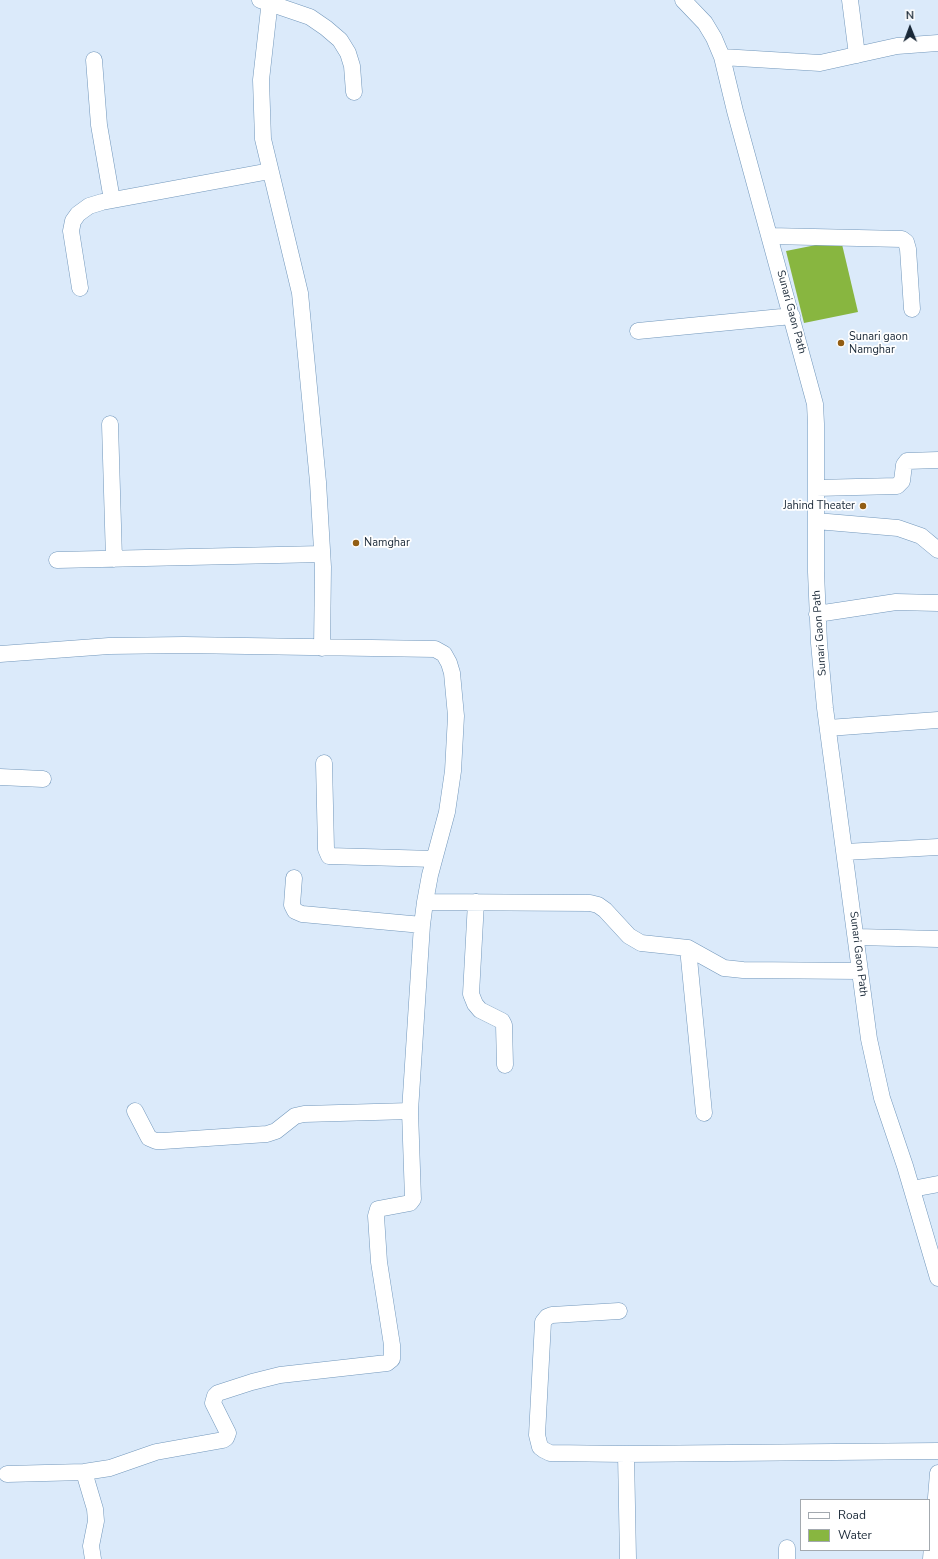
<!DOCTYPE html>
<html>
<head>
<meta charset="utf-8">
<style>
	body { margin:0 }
	#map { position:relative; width:938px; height:1559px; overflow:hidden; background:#dbeafa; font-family:"Nunito Sans",sans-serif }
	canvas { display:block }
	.legend { position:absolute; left:800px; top:1499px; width:130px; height:52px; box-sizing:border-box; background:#fff; border:1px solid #a3a9af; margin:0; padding:5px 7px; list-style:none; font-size:12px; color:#192837 }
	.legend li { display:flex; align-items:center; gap:8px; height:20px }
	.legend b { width:20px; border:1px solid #a3a9af }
	.north { position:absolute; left:890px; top:8px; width:40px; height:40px; -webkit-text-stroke:3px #fff; paint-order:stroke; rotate:359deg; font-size:11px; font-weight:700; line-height:16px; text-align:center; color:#192837 }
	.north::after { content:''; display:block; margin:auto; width:14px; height:18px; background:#192837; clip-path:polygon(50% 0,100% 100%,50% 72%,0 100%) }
</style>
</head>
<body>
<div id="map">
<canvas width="938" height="1559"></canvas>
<ul class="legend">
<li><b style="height:5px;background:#fff"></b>Road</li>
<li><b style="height:11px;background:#88b640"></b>Water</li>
</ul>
<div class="north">N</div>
</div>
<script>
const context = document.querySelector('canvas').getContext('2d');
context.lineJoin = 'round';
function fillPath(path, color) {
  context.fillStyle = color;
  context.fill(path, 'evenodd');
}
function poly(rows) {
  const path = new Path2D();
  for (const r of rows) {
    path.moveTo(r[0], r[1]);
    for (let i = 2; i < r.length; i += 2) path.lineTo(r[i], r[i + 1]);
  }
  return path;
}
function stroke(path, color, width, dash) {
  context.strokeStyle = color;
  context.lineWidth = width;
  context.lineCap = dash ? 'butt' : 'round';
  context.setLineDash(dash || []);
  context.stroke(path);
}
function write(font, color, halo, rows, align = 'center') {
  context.font = font + ' "Nunito Sans",sans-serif';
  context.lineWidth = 3.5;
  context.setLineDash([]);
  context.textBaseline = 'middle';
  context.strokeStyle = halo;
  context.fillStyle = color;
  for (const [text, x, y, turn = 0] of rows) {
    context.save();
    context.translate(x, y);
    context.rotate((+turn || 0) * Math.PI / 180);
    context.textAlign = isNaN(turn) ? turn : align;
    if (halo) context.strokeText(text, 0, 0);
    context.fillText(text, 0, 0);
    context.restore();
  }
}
const water = poly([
	[841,240,858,312,804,323,786,251]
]);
const minor = poly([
	[260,0,310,17,326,28,340,40,348,53,352,66,354,92],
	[270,0,261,80,263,139,300,293,318,482,323,567,322,648],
	[683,0,705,23,714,38,722,57,735,111,815,404,816,424,816,572,819,643,825,708,869,1039,882,1098,905,1166,938,1278],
	[850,0,857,55],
	[722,57,820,63,897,46,938,43],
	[94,60,99,125,112,200],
	[770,236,902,239,906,242,908,249,912,309],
	[80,288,71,231,73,221,78,214,89,206,102,202,270,171],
	[638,331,792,316],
	[110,424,114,559],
	[816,488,897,486,902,481,904,465,907,461,938,460],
	[816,521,898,528,921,536,938,550],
	[57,560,322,554],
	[817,614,896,602,938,603],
	[0,654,109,646,184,645,435,649,444,654,449,663,452,673,456,716,453,771,447,812,430,875,425,902,590,903,598,905,605,910,629,936,641,943,688,948,724,968,743,970,860,971],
	[828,728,938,720],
	[324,763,326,849,329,856,434,859],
	[0,777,43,779],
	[845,852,938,847],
	[294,878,292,905,295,911,302,914,422,925],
	[476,902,471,994,475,1004,480,1010,502,1021,504,1025,505,1065],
	[856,937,938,939],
	[688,948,704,1113],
	[135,1111,149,1138,156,1141,163,1141,267,1134,276,1131,295,1116,304,1114,410,1111],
	[912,1189,938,1184],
	[619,1311,552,1315,547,1317,543,1322,537,1435,540,1447,544,1450,550,1453,626,1454,938,1451],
	[626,1454,628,1559],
	[84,1472,95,1509,96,1521,91,1546,93,1559],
	[7,1474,84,1472,110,1468,156,1452,223,1440,226,1438,228,1433,213,1403,215,1396,218,1393,252,1382,280,1375,387,1363,392,1359,392,1345,379,1262,376,1216,378,1209,410,1203,413,1199,410,1111,422,925,425,902],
	[787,1559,787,1548],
	[931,1559,938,1473]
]);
const markers = [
	[841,343,4,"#925d13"],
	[863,506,4,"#925d13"],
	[356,543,4,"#925d13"]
];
const streetNames = [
	["Sunari Gaon Path",791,312,75],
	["Sunari Gaon Path",820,633,-94],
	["Sunari Gaon Path",858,954,83]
];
const poiNames = [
	["Sunari gaon",849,337],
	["Namghar",849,350],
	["Jahind Theater",855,506,"right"],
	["Namghar",364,543]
];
fillPath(water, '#88b640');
stroke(minor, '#7297bb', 17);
stroke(minor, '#fff', 16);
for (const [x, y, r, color] of markers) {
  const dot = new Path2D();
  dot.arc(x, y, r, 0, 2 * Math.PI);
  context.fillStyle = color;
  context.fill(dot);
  stroke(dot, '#fff', 1.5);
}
write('11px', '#192837', '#fff', streetNames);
write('11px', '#192837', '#fff', poiNames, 'left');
</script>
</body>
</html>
